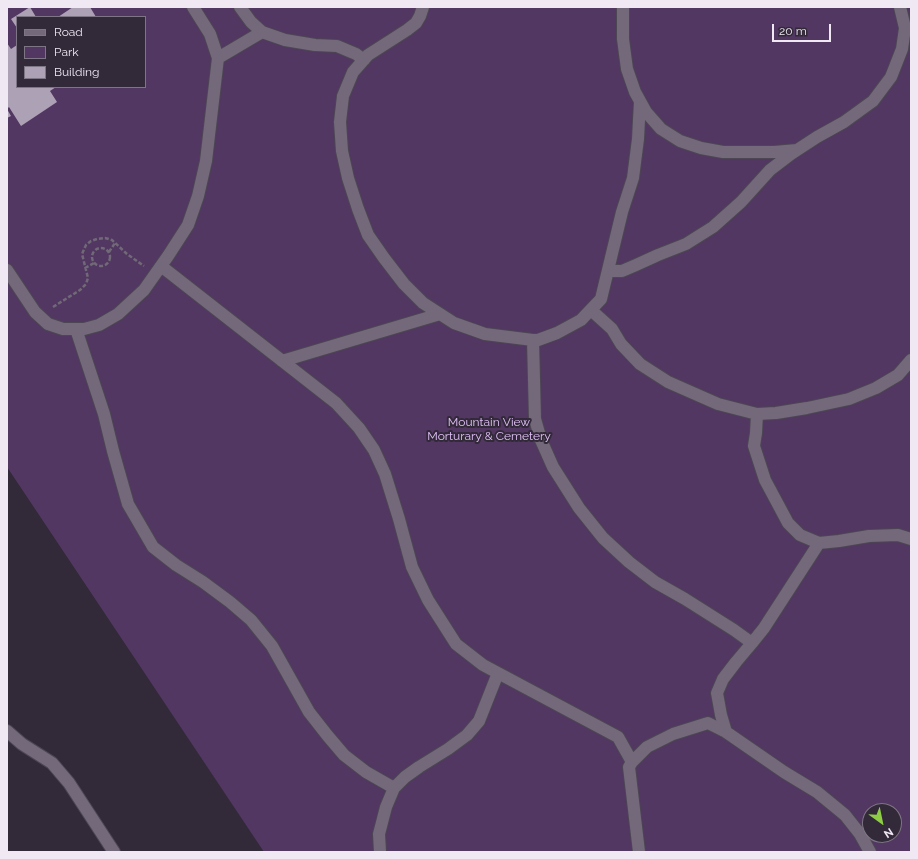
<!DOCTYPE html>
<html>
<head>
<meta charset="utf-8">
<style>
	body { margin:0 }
	#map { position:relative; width:918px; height:859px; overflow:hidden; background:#322939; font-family:Raleway,sans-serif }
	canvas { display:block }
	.frame { position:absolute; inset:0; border:8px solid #f0e9f4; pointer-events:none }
	.legend { position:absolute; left:16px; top:16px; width:130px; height:72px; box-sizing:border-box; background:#322939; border:1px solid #7e7684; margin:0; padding:5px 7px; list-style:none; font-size:12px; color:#f0e9f4 }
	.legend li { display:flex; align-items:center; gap:8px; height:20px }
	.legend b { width:20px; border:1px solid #7e7684 }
	.north { position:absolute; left:862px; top:803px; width:40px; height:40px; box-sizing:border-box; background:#322939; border:1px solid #7e7684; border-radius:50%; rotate:147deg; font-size:11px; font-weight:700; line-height:16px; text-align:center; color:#f0e9f4 }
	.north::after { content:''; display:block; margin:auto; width:14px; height:18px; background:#8dce44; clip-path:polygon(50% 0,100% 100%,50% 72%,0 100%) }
	.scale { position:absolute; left:772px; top:24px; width:59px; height:18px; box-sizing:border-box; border:2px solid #f0e9f4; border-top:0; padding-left:5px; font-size:12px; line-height:14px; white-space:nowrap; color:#f0e9f4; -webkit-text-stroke:3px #322939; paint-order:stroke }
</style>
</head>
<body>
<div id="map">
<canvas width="918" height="859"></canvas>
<div class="frame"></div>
<ul class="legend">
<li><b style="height:5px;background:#73697b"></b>Road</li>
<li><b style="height:11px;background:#513761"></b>Park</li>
<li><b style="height:11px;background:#ada1b5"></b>Building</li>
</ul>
<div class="north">N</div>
<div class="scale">20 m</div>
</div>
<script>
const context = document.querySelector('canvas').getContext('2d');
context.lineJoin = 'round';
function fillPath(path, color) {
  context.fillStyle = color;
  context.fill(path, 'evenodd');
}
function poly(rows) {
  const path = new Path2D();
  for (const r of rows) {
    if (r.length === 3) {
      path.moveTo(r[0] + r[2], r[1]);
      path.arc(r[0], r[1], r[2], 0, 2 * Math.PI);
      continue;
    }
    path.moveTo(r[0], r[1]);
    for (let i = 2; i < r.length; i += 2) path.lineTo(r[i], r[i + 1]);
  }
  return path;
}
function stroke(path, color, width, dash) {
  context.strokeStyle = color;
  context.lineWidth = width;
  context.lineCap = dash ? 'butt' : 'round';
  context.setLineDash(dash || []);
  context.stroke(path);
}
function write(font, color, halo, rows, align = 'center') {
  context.font = font + ' Raleway,sans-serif';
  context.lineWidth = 4;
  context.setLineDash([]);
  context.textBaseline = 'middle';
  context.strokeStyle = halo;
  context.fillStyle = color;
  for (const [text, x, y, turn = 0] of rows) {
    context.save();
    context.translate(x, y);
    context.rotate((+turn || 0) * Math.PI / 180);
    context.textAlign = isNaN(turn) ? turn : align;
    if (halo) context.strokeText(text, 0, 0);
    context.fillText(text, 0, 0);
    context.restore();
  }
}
const green = poly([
	[7,7,911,7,911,852,264,852,7,467],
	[17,17,145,17,145,87,17,87],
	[870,811,894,811,894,835,870,835]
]);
const building = poly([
	[30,7,36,17,17,17,17,28,11,19],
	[73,7,90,7,96,17,58,17],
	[7,43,11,49,17,45,17,87,56,87,50,91,57,102,21,126,9,107,7,109],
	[7,109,11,116,7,118]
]);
const path = poly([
	[101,257,9],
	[109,252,115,243],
	[85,268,94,263],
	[53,307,80,290,86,284,88,278,82,254,86,245,91,241,97,239,105,238,112,240,127,254,144,266]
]);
const minor = poly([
	[193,7,210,34,218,58],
	[240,7,251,22,262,32],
	[423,7,420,16,416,23,407,30,368,55,353,72,343,96,340,122,342,151,348,178,358,209,368,235,384,258,404,284,423,303,454,323,485,334,533,340,535,419,541,440,553,467,579,508,603,538,629,562,655,582,685,599,734,630,752,643,736,662,723,679,717,693,721,715,726,732,784,772,817,792,845,815,860,834,870,852],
	[623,7,623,39,627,69,635,92,646,112,661,129,680,141,701,148,723,152,774,152,797,150],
	[161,266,336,403,359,428,374,450,385,474,399,519,412,567,428,600,456,644,483,665,618,737,632,762,629,767,639,852],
	[7,270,35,312,48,324,63,329,84,329,99,325,118,314,144,290,168,256,188,225,198,196,206,161,218,58,262,32,285,40,315,45,337,46,356,54,364,60],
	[608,271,622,271,636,265,658,255,686,244,713,227,741,202,770,170,791,154,817,137,844,122,873,101,891,77,902,49,905,28,900,7],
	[591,310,612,329,621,344,640,364,668,382,718,404,757,414,756,433,754,446,765,480,788,523,800,535,819,543,839,541,869,536,898,535,911,539],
	[76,329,104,414,113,451,128,504,153,547,176,565,203,582,230,602,251,620,272,646,309,712,327,735,344,755,366,772,394,788],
	[533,340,538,340,557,333,581,320,601,299,622,212,633,178,638,139,640,101],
	[282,361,440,314],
	[757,414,776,413,807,408,849,399,876,388,898,375,911,360],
	[752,643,764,628,819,543],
	[7,731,22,744,52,763,69,783,114,852],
	[632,762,647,747,673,734,708,723,726,732],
	[380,852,379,834,386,807,394,788,405,777,419,767,448,749,467,735,479,721,498,673]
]);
const parkNames = [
	["Mountain View",489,422],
	["Morturary & Cemetery",489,436]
];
fillPath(green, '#513761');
fillPath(building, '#ada1b5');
stroke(minor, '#4d4653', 14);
stroke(path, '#716977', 2.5, [4, 2]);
stroke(minor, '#73697b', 12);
write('12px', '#e1c1f8', '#322939', parkNames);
</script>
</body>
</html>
